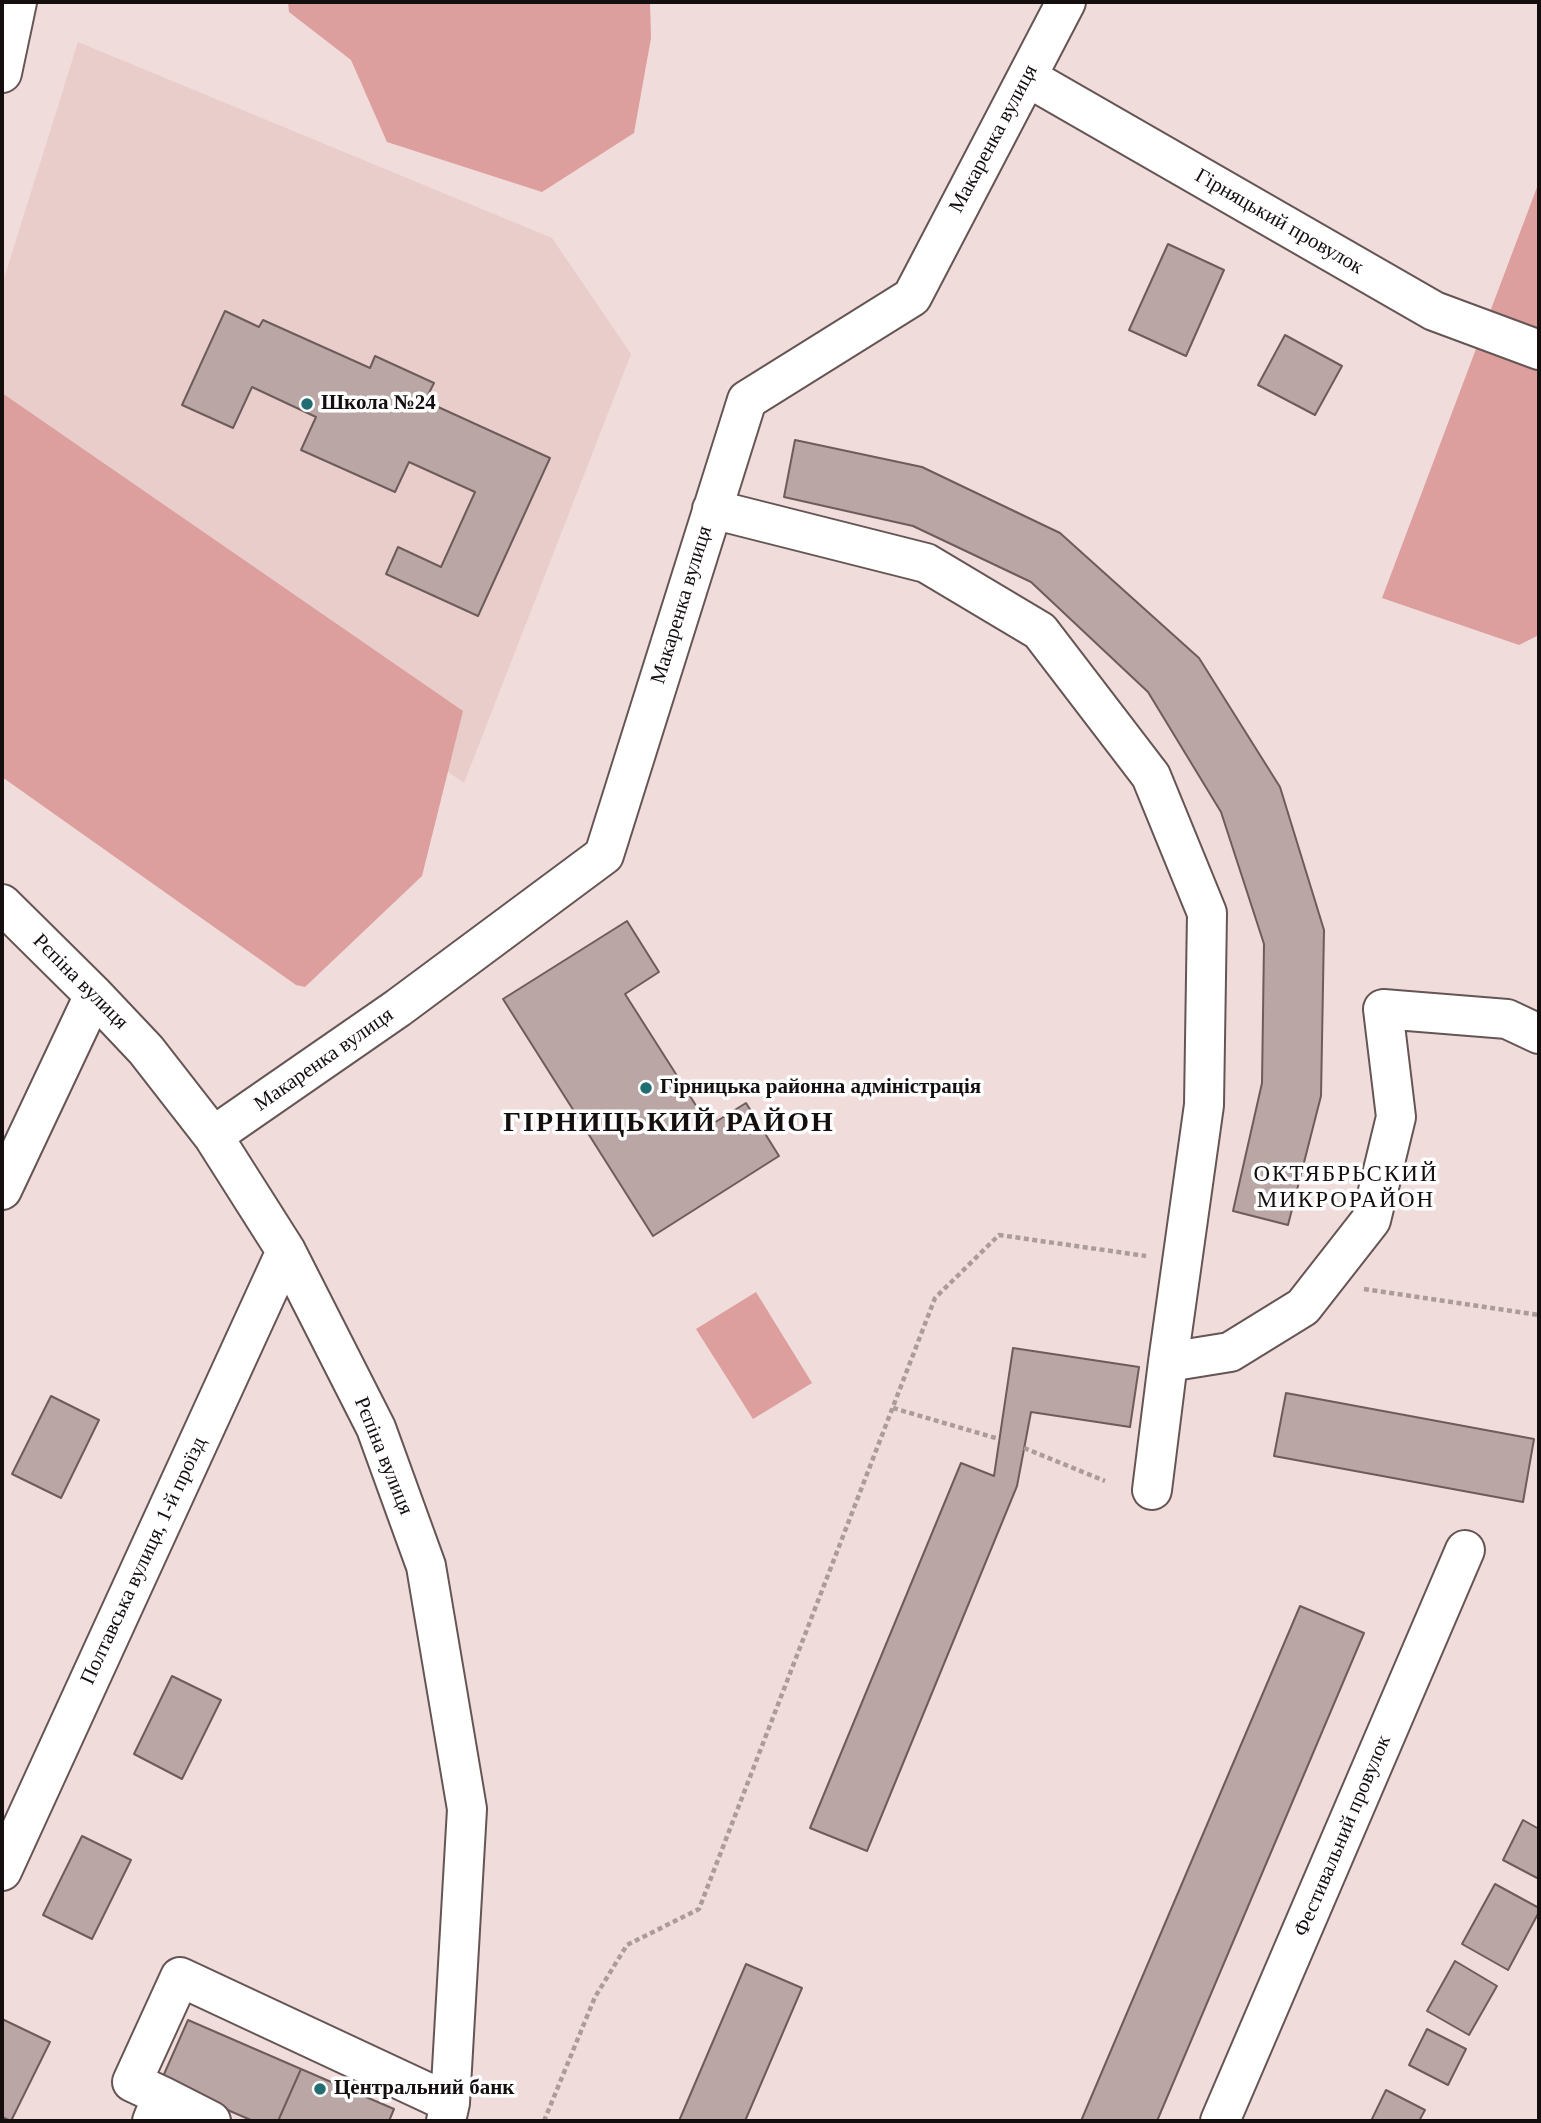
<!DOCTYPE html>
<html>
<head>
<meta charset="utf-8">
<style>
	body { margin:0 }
	#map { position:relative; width:1541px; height:2123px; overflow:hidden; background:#f0dcdb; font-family:"Times New Roman",serif }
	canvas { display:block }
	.frame { position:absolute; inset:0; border:4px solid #150e0e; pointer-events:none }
</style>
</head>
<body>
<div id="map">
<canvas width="1541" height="2123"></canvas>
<div class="frame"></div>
</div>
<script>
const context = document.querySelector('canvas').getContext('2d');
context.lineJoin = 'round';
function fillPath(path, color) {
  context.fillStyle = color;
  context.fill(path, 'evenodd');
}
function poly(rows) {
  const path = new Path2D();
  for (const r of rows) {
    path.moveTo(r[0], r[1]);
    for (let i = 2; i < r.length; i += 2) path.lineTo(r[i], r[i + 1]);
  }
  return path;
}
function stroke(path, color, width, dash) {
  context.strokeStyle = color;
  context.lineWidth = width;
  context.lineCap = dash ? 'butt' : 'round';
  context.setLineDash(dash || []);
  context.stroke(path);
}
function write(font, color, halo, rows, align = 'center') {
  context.font = font + ' "Times New Roman",serif';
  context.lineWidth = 7;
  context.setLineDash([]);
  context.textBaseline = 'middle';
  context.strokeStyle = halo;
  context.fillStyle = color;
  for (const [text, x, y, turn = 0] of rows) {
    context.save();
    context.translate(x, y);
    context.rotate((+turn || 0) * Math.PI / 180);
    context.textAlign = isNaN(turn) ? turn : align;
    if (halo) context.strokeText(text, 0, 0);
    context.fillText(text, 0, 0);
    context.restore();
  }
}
const built = poly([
	[78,42,552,238,631,354,464,783,2,454,2,285]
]);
const green = poly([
	[288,2,650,2,651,38,634,133,542,192,387,142,351,60,289,12],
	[1539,182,1539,635,1519,645,1382,598],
	[2,393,463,711,422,876,305,987,296,985,2,777],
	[756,1292,812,1383,753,1419,696,1329]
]);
const building = poly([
	[1168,244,1224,270,1186,356,1129,330,1168,244],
	[225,311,259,327,263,320,370,368,375,356,434,383,425,401,550,458,478,616,386,574,398,547,441,567,475,492,409,462,395,492,301,450,316,417,252,387,233,428,182,405,225,311],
	[1285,335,1342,366,1315,415,1258,385,1285,335],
	[795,440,922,467,1060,533,1199,658,1280,787,1324,930,1321,1096,1288,1225,1233,1211,1262,1083,1264,944,1221,812,1148,692,1031,582,913,526,784,497,795,440],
	[627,921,659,972,625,994,709,1126,746,1103,779,1156,653,1236,503,999,627,921],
	[1013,1348,1139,1367,1130,1427,1031,1412,1017,1486,867,1851,810,1828,961,1463,994,1476,1013,1348],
	[1286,1393,1534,1439,1523,1502,1274,1456,1286,1393],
	[51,1396,99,1420,61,1498,12,1474,51,1396],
	[1300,1606,1364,1633,1157,2121,1081,2121,1300,1606],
	[172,1676,221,1700,182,1779,134,1754,172,1676],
	[1523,1820,1539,1829,1539,1879,1503,1860,1523,1820],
	[82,1836,131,1860,92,1939,43,1915,82,1836],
	[1495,1884,1539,1908,1539,1912,1508,1970,1462,1944,1495,1884],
	[1455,1961,1497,1986,1469,2035,1427,2011,1455,1961],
	[746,1964,802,1988,745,2121,679,2121,746,1964],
	[2,2019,50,2042,11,2121,2,2117,2,2019],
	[188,2020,301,2069,278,2121,253,2121,161,2081,188,2020],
	[1427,2029,1466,2049,1448,2085,1409,2065,1427,2029],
	[301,2069,394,2109,389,2121,278,2121,301,2069],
	[1386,2090,1425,2110,1419,2121,1371,2121,1386,2090]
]);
const path = poly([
	[1364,1289,1539,1315],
	[893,1408,999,1439],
	[1024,1448,1105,1481],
	[544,2121,595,1997,627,1945,699,1909,935,1298,999,1235,1146,1256]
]);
const minor = poly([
	[2,73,17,2],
	[1027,77,1434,311,1539,350],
	[712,509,926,563,1040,631,1151,776,1207,913,1204,1105,1168,1362],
	[2,904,94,995,146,1050,213,1136,286,1251,376,1428,426,1566,467,1809,450,2103,446,2121],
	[213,1136,398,1008,604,855,747,400,912,297,1066,2],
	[2,1190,94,995],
	[1152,1490,1168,1362,1230,1352,1303,1307,1371,1220,1396,1117,1383,1009,1507,1019,1539,1034],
	[2,1871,286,1251],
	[162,2096,211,2121],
	[152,2121,162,2096,132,2082,180,1977,450,2103],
	[1220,2121,1465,1550]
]);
const markers = [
	[307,404,7,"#226d72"],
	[646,1088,7,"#226d72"],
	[320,2089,7,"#226d72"]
];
const streetNames = [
	["Макаренка вулиця",994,139,-62],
	["Гірняцький провулок",1279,222,30],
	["Макаренка вулиця",682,605,-73],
	["Рєпіна вулиця",80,982,45],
	["Макаренка вулиця",324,1060,-35],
	["Рєпіна вулиця",383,1456,68],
	["Полтавська вулиця, 1-й проїзд",144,1561,-65],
	["Фестивальний провулок",1343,1836,-67]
];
const poiNames = [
	["Школа №24",321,404],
	["Гірницька районна адміністрація",660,1088],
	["Центральний банк",334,2089]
];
const neighbourhoodNames = [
	["ОКТЯБРЬСКИЙ",1346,1175],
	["МИКРОРАЙОН",1346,1201]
];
const districtNames = [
	["ГІРНИЦЬКИЙ РАЙОН",669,1124]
];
fillPath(built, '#e9cdcb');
fillPath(green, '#dc9f9d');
fillPath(building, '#b9a6a5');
stroke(building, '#6d5c5b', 2);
stroke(minor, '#655554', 42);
stroke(path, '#ab9c9b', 4.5, [5, 3.5]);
stroke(minor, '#fff', 38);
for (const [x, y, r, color] of markers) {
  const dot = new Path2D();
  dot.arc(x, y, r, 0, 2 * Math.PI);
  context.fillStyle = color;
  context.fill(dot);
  stroke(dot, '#fff', 2.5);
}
write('21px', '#150e0e', '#fff', streetNames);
write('bold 21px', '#150e0e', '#fff', poiNames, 'left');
context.letterSpacing = '2px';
write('23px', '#150e0e', '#fff', neighbourhoodNames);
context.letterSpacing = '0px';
context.letterSpacing = '2px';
write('bold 28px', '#150e0e', '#fff', districtNames);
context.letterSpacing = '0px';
</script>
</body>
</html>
